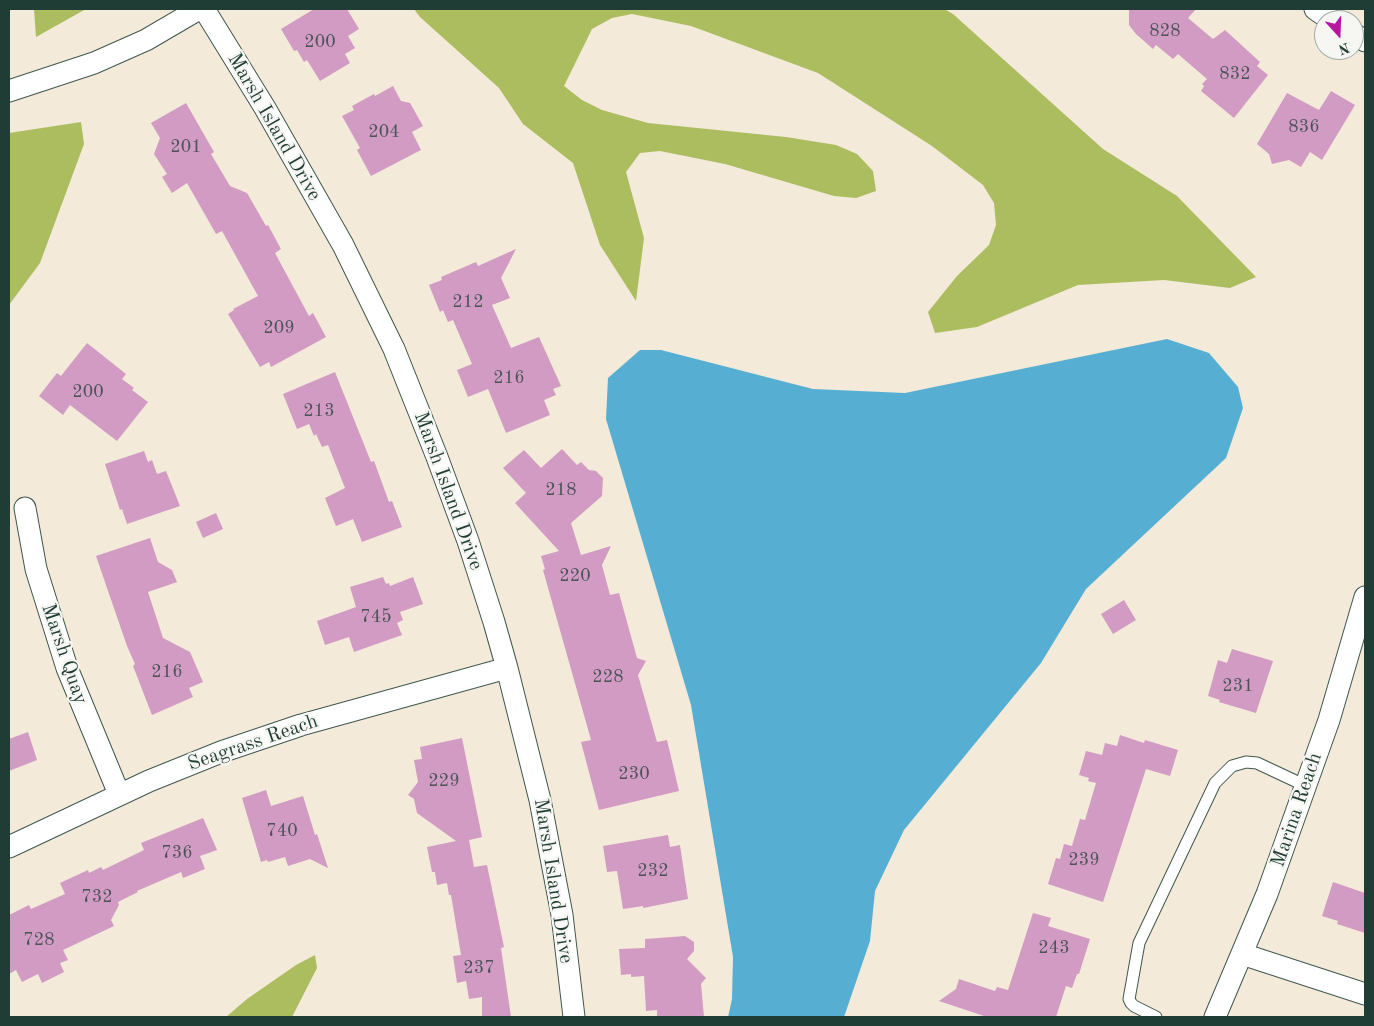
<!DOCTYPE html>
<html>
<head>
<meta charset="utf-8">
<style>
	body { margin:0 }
	#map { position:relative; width:1374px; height:1026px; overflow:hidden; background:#f3ead9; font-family:"Old Standard TT",serif }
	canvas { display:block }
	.frame { position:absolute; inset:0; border:10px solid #1f3d34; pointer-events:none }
	.north { position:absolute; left:1314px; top:10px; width:50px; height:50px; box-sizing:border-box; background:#f6f6f2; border:1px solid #a0aca6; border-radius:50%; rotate:160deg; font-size:14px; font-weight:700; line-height:20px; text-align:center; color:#1f3d34 }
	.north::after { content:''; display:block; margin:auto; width:18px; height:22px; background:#b5179e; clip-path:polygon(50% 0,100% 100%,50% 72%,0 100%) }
</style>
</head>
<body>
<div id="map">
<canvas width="1374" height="1026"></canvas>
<div class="frame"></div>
<div class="north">N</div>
</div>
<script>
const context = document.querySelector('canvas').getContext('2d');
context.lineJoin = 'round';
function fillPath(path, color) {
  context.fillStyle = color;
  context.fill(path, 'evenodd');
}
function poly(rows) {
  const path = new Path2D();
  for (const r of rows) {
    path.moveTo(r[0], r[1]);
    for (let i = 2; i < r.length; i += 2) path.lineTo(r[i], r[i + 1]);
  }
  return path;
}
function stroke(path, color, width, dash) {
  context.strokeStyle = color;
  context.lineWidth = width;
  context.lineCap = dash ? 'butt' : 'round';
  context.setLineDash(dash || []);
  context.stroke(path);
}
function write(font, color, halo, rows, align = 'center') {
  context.font = font + ' "Old Standard TT",serif';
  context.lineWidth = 4.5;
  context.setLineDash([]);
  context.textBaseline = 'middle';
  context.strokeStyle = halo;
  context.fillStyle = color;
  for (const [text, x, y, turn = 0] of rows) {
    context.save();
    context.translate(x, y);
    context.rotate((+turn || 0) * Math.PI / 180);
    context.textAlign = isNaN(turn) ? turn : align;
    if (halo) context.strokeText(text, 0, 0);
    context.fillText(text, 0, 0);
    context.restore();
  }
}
const green = poly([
	[34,9,86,9,36,37],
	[414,9,944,9,953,14,1103,149,1177,196,1256,277,1230,288,1164,280,1078,285,977,327,935,333,928,312,957,276,989,245,996,225,994,203,983,185,932,146,818,73,691,26,632,14,612,18,592,29,564,86,582,100,602,110,648,123,786,137,836,145,857,154,873,171,876,191,856,198,834,196,725,164,660,151,640,153,626,172,644,238,636,301,600,245,573,163,523,124,499,88,420,17],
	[81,122,84,144,40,263,9,305,9,133],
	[315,955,317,968,292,1017,226,1017,247,999,296,965]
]);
const water = poly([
	[1167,339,1209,353,1238,387,1243,408,1226,458,1086,589,1041,663,904,830,875,891,870,941,844,1017,728,1017,732,999,733,957,691,705,606,419,608,378,640,350,661,350,813,389,905,393]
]);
const building = poly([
	[314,9,347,9,359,29,348,36,355,48,345,54,350,63,320,81,307,60,304,62,297,50,294,51,281,29],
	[1129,9,1196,9,1188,18,1213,39,1225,30,1260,62,1257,66,1268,75,1234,118,1201,91,1204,86,1202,84,1207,79,1178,54,1173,59,1156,45,1153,49,1136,34,1129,25],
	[393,86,401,101,410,103,423,126,412,132,421,150,371,176,357,150,360,148,342,116,354,110,352,106,374,94,375,96],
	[1331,91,1355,105,1322,160,1310,152,1301,167,1289,160,1272,164,1269,154,1257,144,1287,93,1319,110],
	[186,103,214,152,211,154,230,186,247,193,266,226,268,225,281,249,275,253,309,316,313,313,326,337,271,367,269,362,260,367,228,314,234,310,233,309,258,296,222,231,216,234,187,183,172,193,162,177,167,174,154,154,160,138,151,123],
	[516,249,501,278,510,298,492,305,511,348,539,337,561,386,553,389,556,395,544,400,550,415,506,433,488,389,468,397,457,370,472,364,453,320,448,322,443,310,440,312,429,285,442,280,441,277,476,262,478,266],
	[87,343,126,374,122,379,134,388,132,390,148,402,117,441,70,405,63,415,39,396,57,373,61,376],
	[335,372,371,462,374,461,389,502,392,501,402,527,362,542,353,519,336,526,325,498,345,488,328,445,322,447,316,434,314,436,309,424,297,429,283,394],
	[562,449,577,465,581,462,589,470,596,471,603,478,602,496,571,523,581,555,611,546,602,565,610,595,619,593,637,658,646,661,638,675,657,742,667,740,679,791,599,810,581,742,591,740,543,570,545,569,541,556,559,551,515,503,526,493,503,468,524,450,541,468],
	[144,451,148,462,152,460,157,474,166,471,180,506,127,524,122,509,120,510,105,464],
	[216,513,223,529,203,538,196,522],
	[150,538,158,562,172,570,177,582,148,592,163,638,190,652,203,682,189,688,193,697,152,715,133,666,135,664,127,646,96,556],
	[383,577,386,584,389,583,390,586,413,577,423,604,400,612,403,620,397,623,402,635,354,652,349,637,325,645,317,621,356,607,350,587],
	[1124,600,1136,620,1113,634,1101,614],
	[1232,649,1273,661,1256,713,1219,702,1220,700,1208,696,1218,660,1227,663],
	[28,732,37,760,9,771,9,739],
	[1120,735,1144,743,1145,740,1178,750,1170,776,1146,769,1103,902,1048,884,1056,858,1060,859,1064,844,1072,846,1080,819,1085,820,1096,783,1088,781,1089,778,1079,775,1086,751,1102,755,1105,743,1117,746],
	[462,738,482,837,469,840,474,867,487,865,504,947,501,948,511,1017,482,1017,482,997,469,999,466,981,457,983,453,956,461,955,451,895,449,895,447,883,437,885,435,872,432,872,427,847,456,841,417,813,414,799,408,795,418,782,414,760,422,759,420,747],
	[266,790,271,806,303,796,315,835,317,834,328,868,310,859,288,866,285,857,268,862,267,860,261,862,242,798],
	[203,818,217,850,200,856,205,869,183,878,181,872,137,891,138,892,118,902,119,905,111,920,114,926,63,950,68,960,60,963,64,972,42,983,38,974,22,982,16,970,9,974,9,915,29,905,31,909,65,894,60,883,88,870,89,873,101,867,103,870,144,850,141,843],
	[668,835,670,847,680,845,688,899,643,908,643,906,623,909,617,871,607,872,603,846],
	[1333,882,1365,893,1365,933,1337,924,1338,921,1322,916],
	[1033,913,1051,918,1048,926,1090,939,1079,974,1077,974,1072,988,1066,986,1056,1017,987,1017,939,1001,956,989,959,979,995,991,997,987,1008,990],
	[685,936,694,942,694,951,687,959,706,978,701,984,704,1017,657,1017,657,1010,646,1011,644,976,631,977,631,974,621,975,619,949,645,948,645,939]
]);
const service = poly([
	[1156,1017,1134,1006,1131,1003,1129,999,1139,943,1215,783,1232,766,1246,762,1257,763,1306,786]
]);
const minor = poly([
	[204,9,265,108,343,245,394,349,437,457,468,541,494,622,507,668,540,800,562,915,574,1017],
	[1315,9,1331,20],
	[1354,34,1365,41],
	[9,91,94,63,146,40,199,9],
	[25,508,36,569,67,668,119,794],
	[9,847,149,781,221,752,301,725,507,668],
	[1242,954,1365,994],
	[1215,1017,1267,894,1329,720,1365,597]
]);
const numberNames = [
	["828",1165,31],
	["200",320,42],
	["832",1235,74],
	["836",1304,127],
	["204",384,132],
	["201",186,147],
	["212",468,302],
	["209",279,328],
	["216",509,378],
	["200",88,392],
	["213",319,411],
	["218",561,490],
	["220",575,576],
	["745",376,617],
	["216",167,672],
	["228",608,677],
	["231",1238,686],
	["230",634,774],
	["229",444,781],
	["740",282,831],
	["736",177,853],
	["239",1084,860],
	["232",653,871],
	["732",97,897],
	["728",39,940],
	["243",1054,948],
	["237",479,968]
];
const streetNames = [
	["Marsh Island Drive",274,127,60],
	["Marsh Island Drive",448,491,70],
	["Marsh Quay",64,654,71],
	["Seagrass Reach",253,743,-19],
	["Marina Reach",1297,810,-71],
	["Marsh Island Drive",553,881,81]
];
fillPath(green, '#acbd60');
fillPath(water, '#56afd3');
fillPath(building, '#d19bc3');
stroke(service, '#3f574d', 13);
stroke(minor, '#3f574d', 23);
stroke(service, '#fff', 11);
stroke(minor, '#fff', 21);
write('18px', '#4c5458', null, numberNames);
write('20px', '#1f3d34', '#f6f6f2', streetNames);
</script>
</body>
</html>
